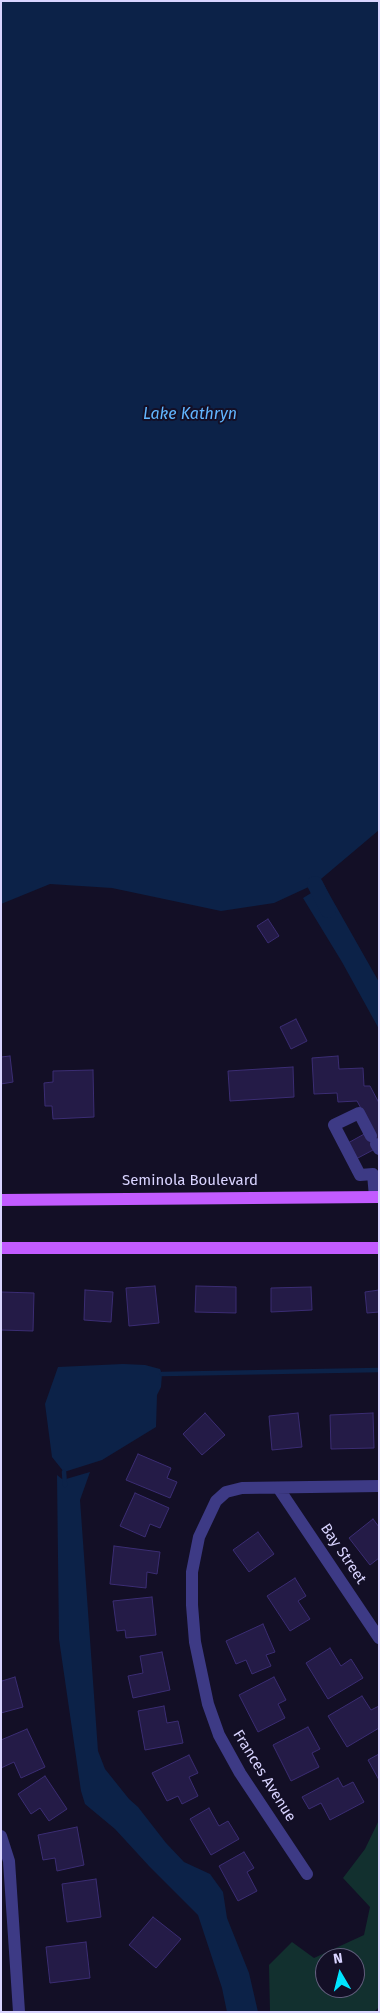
<!DOCTYPE html>
<html>
<head>
<meta charset="utf-8">
<style>
	body { margin:0 }
	#map { position:relative; width:380px; height:2013px; overflow:hidden; background:#130f26; font-family:"Fira Sans",sans-serif }
	canvas { display:block }
	.frame { position:absolute; inset:0; border:2px solid #d9d4ff; pointer-events:none }
	.north { position:absolute; left:315px; top:1948px; width:50px; height:50px; box-sizing:border-box; background:#130f26; border:1px solid #625e7d; border-radius:50%; rotate:352deg; font-size:14px; font-weight:700; line-height:20px; text-align:center; color:#d9d4ff }
	.north::after { content:''; display:block; margin:auto; width:18px; height:22px; background:#00e5ff; clip-path:polygon(50% 0,100% 100%,50% 72%,0 100%) }
</style>
</head>
<body>
<div id="map">
<canvas width="380" height="2013"></canvas>
<div class="frame"></div>
<div class="north">N</div>
</div>
<script>
const context = document.querySelector('canvas').getContext('2d');
context.lineJoin = 'round';
function fillPath(path, color) {
  context.fillStyle = color;
  context.fill(path, 'evenodd');
}
function poly(rows) {
  const path = new Path2D();
  for (const r of rows) {
    path.moveTo(r[0], r[1]);
    for (let i = 2; i < r.length; i += 2) path.lineTo(r[i], r[i + 1]);
  }
  return path;
}
function stroke(path, color, width, dash) {
  context.strokeStyle = color;
  context.lineWidth = width;
  context.lineCap = dash ? 'butt' : 'round';
  context.setLineDash(dash || []);
  context.stroke(path);
}
function write(font, color, halo, rows, align = 'center') {
  context.font = font + ' "Fira Sans",sans-serif';
  context.lineWidth = 4;
  context.setLineDash([]);
  context.textBaseline = 'middle';
  context.strokeStyle = halo;
  context.fillStyle = color;
  for (const [text, x, y, turn = 0] of rows) {
    context.save();
    context.translate(x, y);
    context.rotate((+turn || 0) * Math.PI / 180);
    context.textAlign = isNaN(turn) ? turn : align;
    if (halo) context.strokeText(text, 0, 0);
    context.fillText(text, 0, 0);
    context.restore();
  }
}
const green = poly([
	[379,1820,379,2007,374,2012,270,2012,269,1965,292,1942,314,1958,364,1935,370,1907,343,1878,365,1849],
	[325,1958,355,1958,355,1988,325,1988]
]);
const water = poly([
	[1,1,379,1,379,830,315,884,274,903,221,911,112,888,50,884,1,904],
	[324,885,379,982,379,1029,342,962,303,898],
	[123,1364,145,1365,160,1369,162,1374,161,1387,157,1395,156,1427,102,1460,64,1472,52,1457,45,1404,58,1367],
	[90,1472,80,1500,98,1751,105,1769,129,1799,138,1807,166,1843,184,1862,210,1874,223,1892,227,1918,249,1973,258,2012,227,2012,222,1988,198,1915,149,1866,115,1829,85,1804,81,1791,59,1639,57,1475,62,1479,66,1479]
]);
const stream = poly([
	[162,1374,379,1370],
	[64,1472,65,1485]
]);
const canal = poly([
	[315,884,328,910]
]);
const building = poly([
	[268,919,279,936,268,943,257,926,268,919],
	[296,1019,307,1041,291,1049,280,1027,296,1019],
	[10,1056,13,1082,1,1084,1,1057,10,1056],
	[338,1056,339,1069,363,1068,364,1086,370,1086,379,1103,379,1143,373,1150,356,1159,348,1143,366,1133,375,1134,357,1101,338,1102,337,1093,314,1094,312,1058,338,1056],
	[293,1067,294,1097,230,1101,228,1071,293,1067],
	[93,1070,94,1117,53,1119,52,1106,45,1106,44,1083,53,1082,53,1071,93,1070],
	[155,1286,159,1323,129,1326,126,1288,155,1286],
	[196,1286,236,1287,236,1313,195,1312,196,1286],
	[311,1287,312,1310,271,1312,271,1288,311,1287],
	[85,1290,113,1292,111,1322,84,1320,85,1290],
	[379,1290,379,1312,367,1313,365,1292,379,1290],
	[1,1292,34,1293,33,1331,1,1330,1,1292],
	[205,1413,225,1435,202,1455,183,1434,205,1413],
	[298,1413,302,1447,272,1450,269,1416,298,1413],
	[373,1413,374,1448,331,1449,330,1415,373,1413],
	[138,1454,171,1468,167,1478,177,1482,170,1498,126,1480,138,1454],
	[135,1493,169,1508,160,1528,150,1524,145,1537,120,1526,135,1493],
	[373,1519,379,1527,379,1558,370,1565,349,1538,373,1519],
	[258,1532,274,1554,249,1572,233,1550,258,1532],
	[114,1546,160,1552,157,1574,147,1572,146,1588,110,1584,114,1546],
	[295,1578,306,1596,298,1601,310,1619,290,1631,267,1596,295,1578],
	[152,1597,156,1635,126,1638,125,1630,117,1631,113,1601,152,1597],
	[263,1624,275,1652,266,1655,271,1666,252,1674,246,1660,236,1664,226,1641,263,1624],
	[330,1648,341,1666,351,1659,363,1678,328,1699,306,1663,330,1648],
	[162,1652,170,1690,133,1698,128,1676,143,1673,140,1656,162,1652],
	[15,1677,23,1707,1,1713,1,1679,2,1681,15,1677],
	[274,1677,286,1700,278,1704,285,1718,258,1732,239,1695,274,1677],
	[362,1696,371,1710,379,1706,379,1728,347,1747,328,1716,362,1696],
	[164,1706,167,1723,178,1721,183,1743,145,1750,138,1711,164,1706],
	[308,1727,320,1749,312,1753,319,1767,291,1781,273,1745,308,1727],
	[27,1729,45,1767,21,1778,14,1762,1,1768,1,1740,27,1729],
	[379,1754,379,1780,368,1760,379,1754],
	[189,1755,198,1773,189,1777,198,1796,182,1804,178,1796,167,1801,152,1773,189,1755],
	[45,1776,67,1809,49,1821,40,1808,31,1814,18,1794,45,1776],
	[338,1778,343,1787,353,1782,364,1802,330,1820,321,1803,309,1809,302,1797,338,1778],
	[209,1808,219,1826,228,1821,239,1839,211,1855,190,1819,209,1808],
	[77,1827,84,1865,57,1871,55,1858,43,1860,38,1835,77,1827],
	[244,1852,254,1868,247,1872,257,1891,238,1901,219,1866,244,1852],
	[96,1879,101,1917,67,1922,62,1884,96,1879],
	[153,1917,181,1939,156,1968,129,1945,153,1917],
	[86,1942,90,1978,50,1983,46,1947,86,1942]
]);
const minor = poly([
	[371,1136,359,1113,334,1125,360,1175,373,1174,375,1197],
	[376,1144,379,1149],
	[279,1489,379,1638],
	[1,1836,9,1861,19,2012],
	[307,1874,240,1773,219,1735,208,1704,195,1642,192,1605,192,1572,199,1537,216,1501,226,1492,242,1488,379,1486]
]);
const major = poly([
	[1,1200,379,1197],
	[1,1248,379,1248]
]);
const streetNames = [
	["Seminola Boulevard",190,1181],
	["Bay Street",343,1554,56],
	["Frances Avenue",264,1776,58]
];
const waterNames = [
	["Lake Kathryn",190,415]
];
fillPath(green, '#12302f');
fillPath(water, '#0c2248');
stroke(stream, '#0c2248', 4.5);
stroke(canal, '#0c2248', 16);
fillPath(building, '#241b47');
stroke(building, '#3b2d73', 1);
stroke(minor, '#3d3a85', 12);
stroke(major, '#c25bff', 12);
write('15px', '#d9d4ff', '#130f26', streetNames);
write('italic 16px', '#62b6ff', '#130f26', waterNames);
</script>
</body>
</html>
